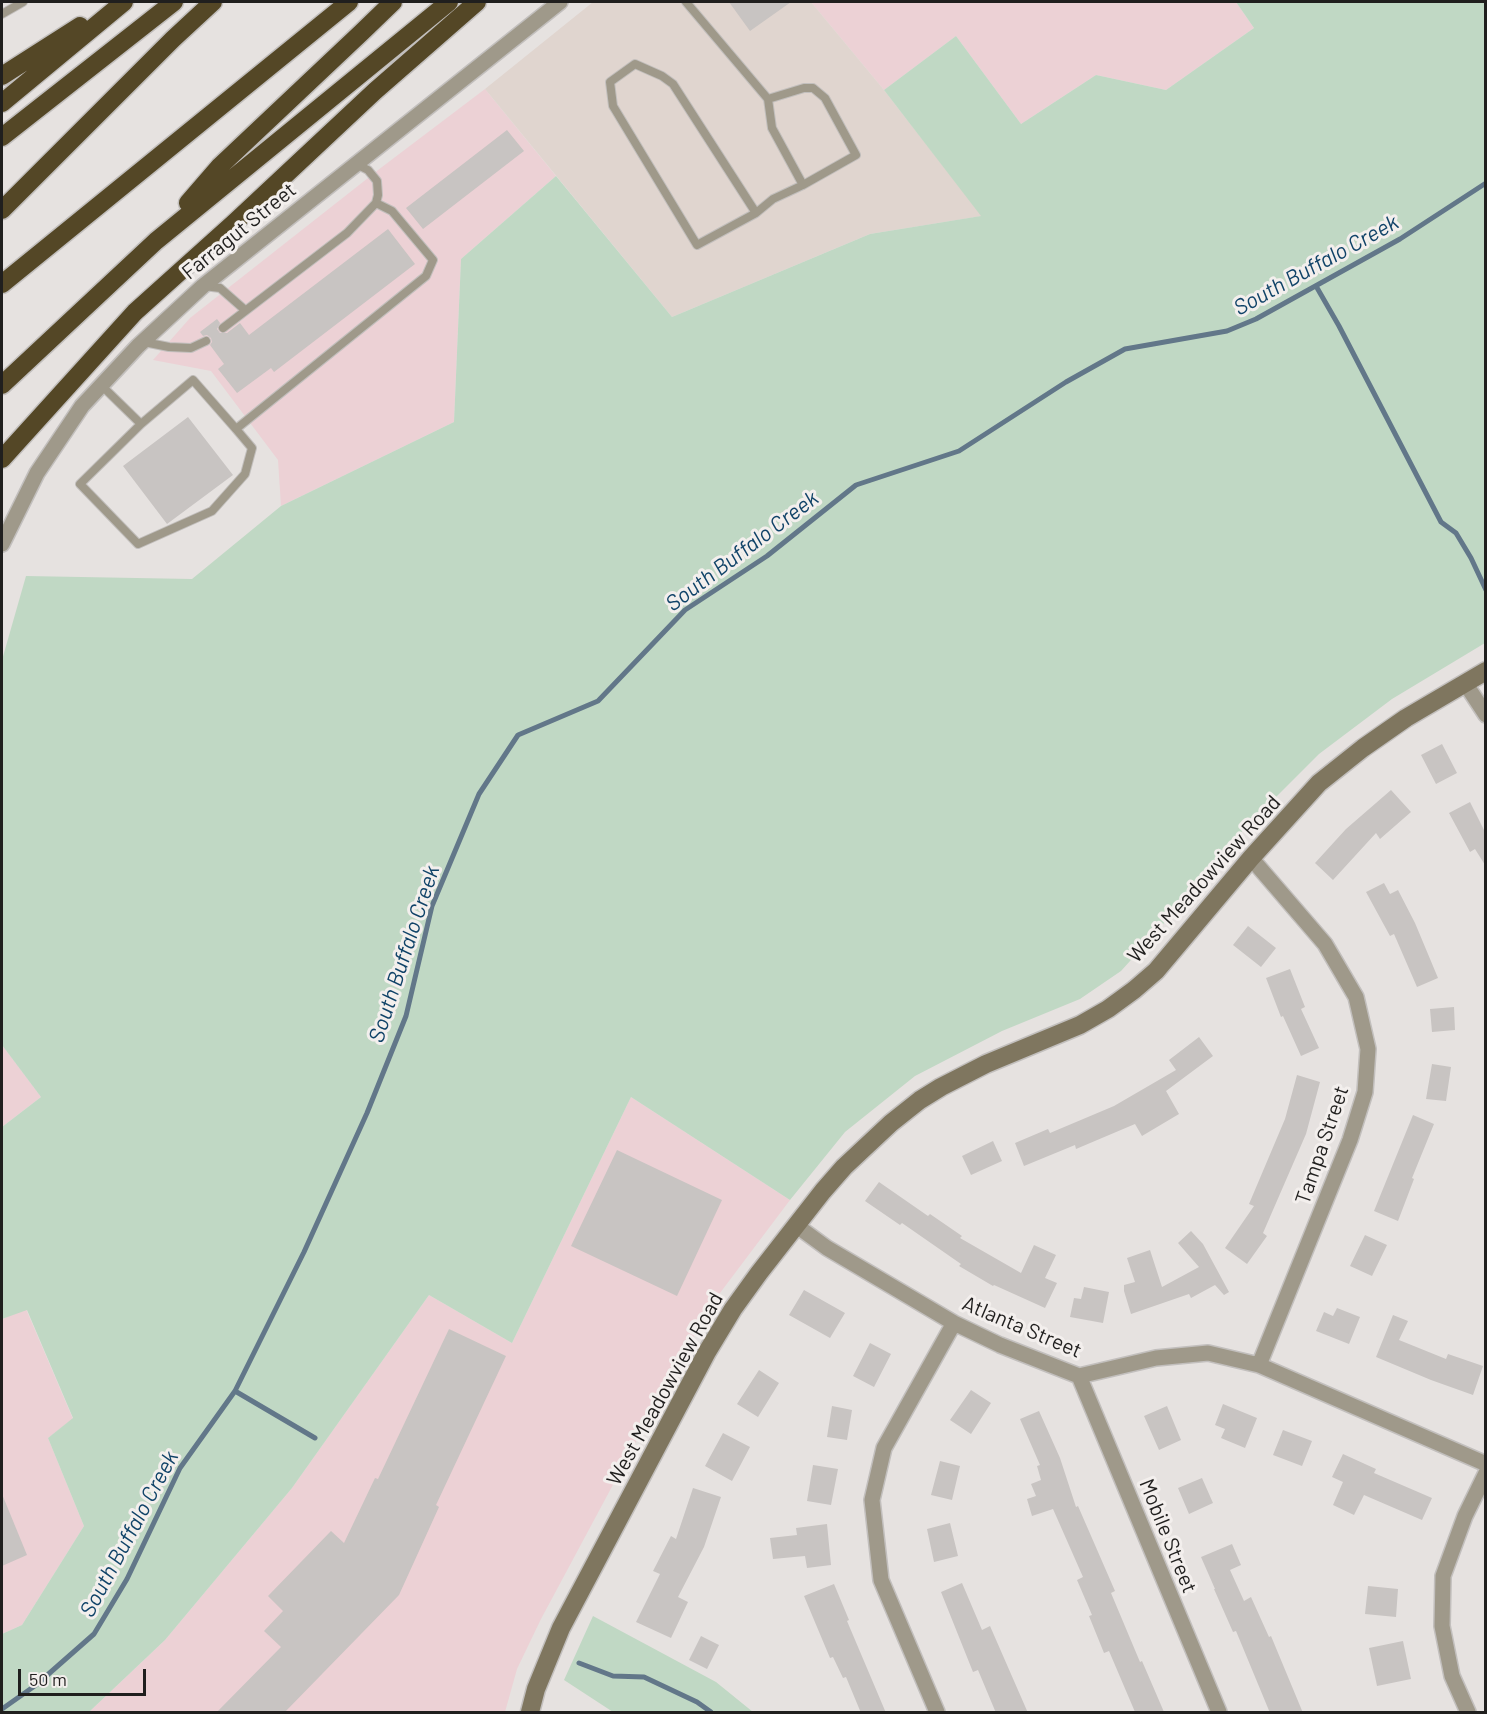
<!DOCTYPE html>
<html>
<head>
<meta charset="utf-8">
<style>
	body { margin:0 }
	#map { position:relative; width:1487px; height:1714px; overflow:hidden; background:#e6e2e0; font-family:Barlow,sans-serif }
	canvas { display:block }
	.frame { position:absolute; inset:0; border:3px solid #201f1e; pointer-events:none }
	.scale { position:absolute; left:18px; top:1669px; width:128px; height:27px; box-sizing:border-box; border:3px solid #201f1e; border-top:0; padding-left:8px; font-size:18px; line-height:21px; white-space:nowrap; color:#201f1e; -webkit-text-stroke:4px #f3efed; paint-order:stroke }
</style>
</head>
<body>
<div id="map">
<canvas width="1487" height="1714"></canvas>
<div class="frame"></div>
<div class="scale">50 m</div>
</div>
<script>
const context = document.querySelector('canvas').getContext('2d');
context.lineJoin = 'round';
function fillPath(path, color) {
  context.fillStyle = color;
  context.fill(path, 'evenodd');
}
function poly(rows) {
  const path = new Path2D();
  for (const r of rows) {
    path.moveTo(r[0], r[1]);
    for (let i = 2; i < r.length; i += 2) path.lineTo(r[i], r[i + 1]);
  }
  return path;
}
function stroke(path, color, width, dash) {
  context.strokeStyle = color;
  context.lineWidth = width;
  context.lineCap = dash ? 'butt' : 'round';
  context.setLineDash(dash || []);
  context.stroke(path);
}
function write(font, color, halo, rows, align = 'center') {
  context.font = font + ' Barlow,sans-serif';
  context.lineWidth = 6;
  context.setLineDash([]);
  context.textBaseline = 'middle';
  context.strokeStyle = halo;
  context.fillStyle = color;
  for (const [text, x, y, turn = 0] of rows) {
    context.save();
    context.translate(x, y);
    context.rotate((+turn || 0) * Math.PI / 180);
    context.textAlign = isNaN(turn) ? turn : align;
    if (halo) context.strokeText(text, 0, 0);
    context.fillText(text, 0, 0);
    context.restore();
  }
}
const commercial = poly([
	[811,2,1236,2,1254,28,1166,90,1096,75,1021,124,956,36,884,90],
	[485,89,556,176,461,259,454,422,281,506,278,460,211,371,153,360,190,318,382,167],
	[2,1045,41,1097,2,1127],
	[631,1097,790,1200,720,1293,682,1356,541,1619,517,1669,505,1712,89,1712,165,1640,292,1488,429,1295,512,1343],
	[26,1309,73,1419,48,1438,84,1526,22,1625,2,1634,2,1319]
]);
const built = poly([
	[593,2,811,2,884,90,982,216,870,234,672,317,485,89]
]);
const green = poly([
	[1236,2,1485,2,1485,643,1392,699,1319,754,1244,829,1158,930,1121,971,1080,999,1002,1031,915,1076,845,1132,790,1200,631,1097,512,1343,429,1295,292,1488,165,1640,89,1712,2,1712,2,1634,22,1625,84,1526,48,1438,73,1418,27,1310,2,1319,2,1127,41,1097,2,1045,2,660,26,576,192,579,281,506,454,422,461,259,556,176,672,317,870,234,981,216,884,90,956,36,1021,124,1096,75,1166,90,1254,28],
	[593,1616,716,1682,753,1712,613,1712,564,1680]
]);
const stream = poly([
	[1316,286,1339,326,1441,522,1456,533,1471,558,1486,590],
	[235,1391,315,1438],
	[579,1663,613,1676,644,1677,697,1702,711,1712],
	[2,1709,36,1685,94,1634,127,1579,180,1468,235,1391,304,1252,367,1113,406,1016,432,906,479,794,518,735,598,701,685,610,767,556,856,485,959,451,1066,382,1125,349,1227,331,1256,319,1400,239,1486,183]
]);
const building = poly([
	[729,2,791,2,750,31],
	[507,130,524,151,423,229,406,208],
	[388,229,415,264,274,372,271,368,237,393,218,369,224,364,210,345,212,342,211,338,207,335,203,336,200,332,217,319,220,323,217,329,220,333,227,333,240,323,249,335],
	[188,417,233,475,167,524,123,466],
	[1442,744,1457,773,1436,784,1421,755],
	[1391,790,1411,812,1380,839,1376,833,1333,880,1315,863,1346,829],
	[1470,802,1485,832,1485,865,1475,849,1470,852,1449,813],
	[1384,883,1390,894,1398,890,1415,923,1438,978,1417,987,1394,934,1390,936,1366,892],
	[1248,926,1276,948,1261,967,1233,945],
	[1290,969,1305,1007,1301,1009,1319,1048,1301,1056,1283,1016,1281,1017,1266,978],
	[1454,1007,1455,1030,1432,1032,1430,1009],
	[1199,1037,1213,1056,1166,1091,1179,1114,1142,1136,1135,1124,1076,1149,1075,1145,1024,1166,1015,1143,1048,1129,1050,1133,1114,1106,1176,1070,1169,1060],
	[1432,1064,1451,1067,1446,1101,1426,1099],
	[1297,1075,1320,1082,1306,1134,1263,1233,1267,1236,1247,1264,1225,1248,1254,1206,1249,1204,1285,1119],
	[1413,1115,1434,1124,1412,1178,1414,1179,1398,1221,1374,1211],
	[993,1141,1002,1161,971,1175,962,1156],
	[617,1150,722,1200,677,1296,571,1246],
	[879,1182,928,1216,930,1214,962,1236,960,1238,1021,1273,1034,1245,1056,1255,1045,1278,1057,1283,1045,1308,994,1285,993,1286,959,1266,961,1264,902,1223,900,1225,865,1201],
	[1191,1231,1203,1244,1229,1292,1224,1295,1215,1285,1191,1298,1189,1294,1131,1314,1124,1291,1124,1285,1135,1282,1127,1258,1150,1250,1162,1287,1199,1267,1178,1243],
	[1365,1235,1387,1245,1372,1276,1350,1266],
	[1084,1287,1109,1292,1103,1323,1070,1317,1074,1298,1081,1299],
	[804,1290,845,1313,830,1338,789,1315],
	[1337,1308,1360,1317,1349,1344,1316,1331,1324,1312,1333,1316],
	[1393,1315,1408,1321,1399,1340,1446,1359,1448,1354,1483,1366,1473,1395,1431,1380,1376,1357],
	[449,1329,506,1356,436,1505,439,1507,399,1595,284,1713,216,1713,281,1647,264,1631,283,1611,268,1596,331,1531,344,1543,375,1478,378,1479],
	[870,1343,891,1354,874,1387,853,1376],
	[759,1370,779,1383,758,1417,737,1404],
	[971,1390,991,1403,971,1434,950,1420],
	[1223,1404,1257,1418,1245,1448,1221,1438,1225,1429,1215,1425],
	[832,1406,852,1410,847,1440,827,1437],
	[1167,1406,1181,1440,1159,1450,1144,1416],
	[1039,1411,1060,1458,1076,1507,1078,1506,1115,1591,1111,1593,1140,1662,1142,1661,1164,1712,1135,1712,1109,1651,1104,1653,1089,1616,1092,1615,1077,1580,1083,1577,1053,1509,1032,1516,1027,1499,1036,1496,1031,1484,1041,1480,1037,1466,1040,1465,1020,1419],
	[1283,1430,1312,1441,1302,1466,1273,1455],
	[723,1433,750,1447,732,1481,705,1466],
	[1343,1454,1376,1469,1374,1473,1432,1498,1422,1520,1364,1495,1354,1515,1333,1505,1343,1482,1332,1477],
	[940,1461,960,1466,952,1500,931,1495],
	[813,1465,838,1469,831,1505,807,1501],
	[1202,1478,1213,1503,1189,1514,1178,1488],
	[693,1488,721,1497,704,1547,678,1597,688,1602,671,1638,636,1622,660,1574,653,1571,671,1536,676,1539],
	[2,1494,27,1555,2,1566],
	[950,1523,958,1556,934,1562,927,1529],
	[827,1524,831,1565,807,1568,805,1556,773,1559,770,1538,797,1535,796,1528],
	[1232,1544,1241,1565,1230,1570,1244,1601,1251,1597,1269,1637,1271,1636,1303,1713,1270,1713,1236,1631,1233,1632,1214,1589,1215,1589,1201,1557],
	[962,1583,982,1630,990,1626,1028,1713,996,1713,978,1670,973,1672,941,1592],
	[834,1584,849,1620,847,1621,886,1713,861,1713,846,1677,843,1678,833,1657,830,1658,804,1596],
	[1368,1586,1398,1589,1396,1617,1365,1614],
	[701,1636,719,1645,707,1669,689,1660],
	[1403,1641,1411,1679,1377,1686,1369,1648]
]);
const lane = poly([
	[686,2,768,99,772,128,803,185,856,155,825,98,813,88,804,88,768,99],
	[2,14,23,2],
	[756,213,697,245,613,106,610,82,635,64,662,76,673,84,756,213,773,199,803,185],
	[204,286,220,288,245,310],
	[223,328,347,233,376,203,378,195,377,181,368,170,356,164],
	[144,342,169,347,191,348,206,341],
	[101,385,141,424],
	[236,429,252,448,245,474,212,511,138,544,80,484,141,424,193,380,236,429,426,276,433,260,392,211,376,203]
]);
const street = poly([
	[2,544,37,473,82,406,138,346,203,286,560,2],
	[1465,683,1486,715],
	[1251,858,1325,944,1356,997,1368,1049,1365,1092,1350,1140,1259,1365],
	[797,1226,827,1248,954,1323,1000,1345,1079,1376,1156,1358,1208,1353,1259,1365,1486,1464],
	[1079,1376,1219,1712],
	[937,1712,881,1580,872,1500,884,1448,954,1323],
	[1468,1712,1452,1676,1442,1626,1443,1576,1465,1516,1486,1473]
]);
const secondary = poly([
	[530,1712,536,1689,561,1628,707,1352,733,1309,759,1273,823,1191,844,1167,891,1123,920,1100,941,1087,986,1064,1080,1025,1108,1009,1134,990,1156,971,1251,858,1319,783,1363,748,1406,718,1486,671]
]);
const highway = poly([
	[2,76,80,26],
	[2,103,124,2],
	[2,137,174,2],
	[188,203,220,166,362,32,393,2],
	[2,210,173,39,213,2],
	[2,284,349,2],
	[2,385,156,241,449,2],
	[2,459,135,312,234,223,375,91,477,2]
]);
const streetNames = [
	["Farragut Street",239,231,-39],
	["West Meadowview Road",1204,879,-48],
	["Tampa Street",1322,1145,-71],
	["Atlanta Street",1022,1327,23],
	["West Meadowview Road",665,1389,-61],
	["Mobile Street",1168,1536,68]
];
const waterNames = [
	["South Buffalo Creek",1316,265,-29],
	["South Buffalo Creek",742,551,-37],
	["South Buffalo Creek",404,954,-72],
	["South Buffalo Creek",129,1534,-62]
];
fillPath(commercial, '#ecd1d5');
fillPath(built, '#e0d5cf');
fillPath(green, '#c0d8c4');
stroke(stream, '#627789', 5);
fillPath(building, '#c8c4c2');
stroke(lane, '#c2bfbd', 10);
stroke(street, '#c2bfbd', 18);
stroke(secondary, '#c2bfbd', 21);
stroke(highway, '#c2bfbd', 21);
stroke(lane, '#9f998a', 8);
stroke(street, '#9f998a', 15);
stroke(secondary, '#7f765f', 18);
stroke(highway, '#544726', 18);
write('21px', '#201f1e', '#f3efed', streetNames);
write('italic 22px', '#104368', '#f3efed', waterNames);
</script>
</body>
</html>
